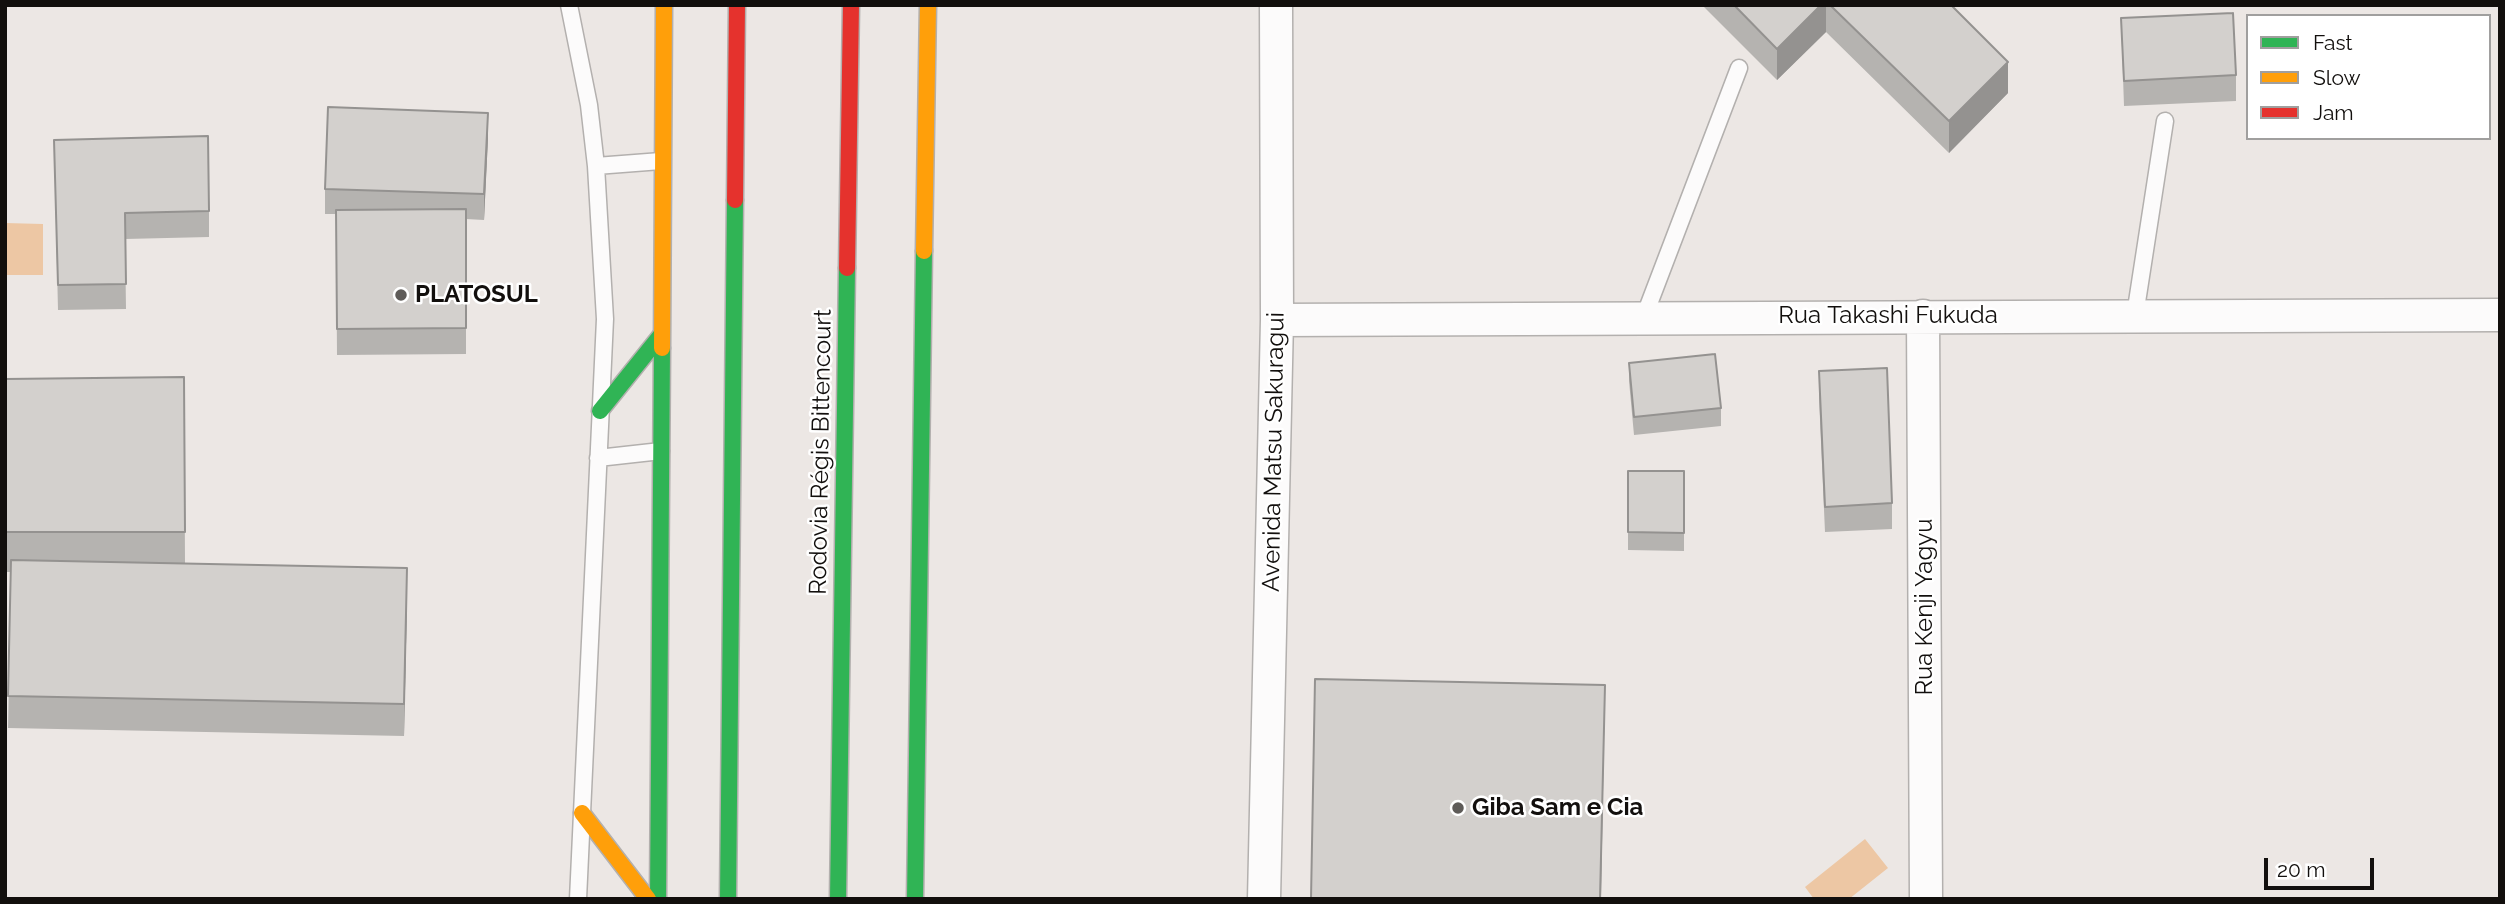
<!DOCTYPE html>
<html>
<head>
<meta charset="utf-8">
<style>
	body { margin:0 }
	#map { position:relative; width:2505px; height:904px; overflow:hidden; background:#ece7e4; font-family:Raleway,sans-serif }
	canvas { display:block }
	.frame { position:absolute; inset:0; border:7px solid #120f0d; pointer-events:none }
	.legend { position:absolute; left:2246px; top:14px; width:245px; height:126px; box-sizing:border-box; background:#fff; border:2px solid #a09f9e; margin:0; padding:9px 12px; list-style:none; font-size:21px; color:#120f0d }
	.legend li { display:flex; align-items:center; gap:14px; height:35px }
	.legend b { width:35px; border:2px solid #a09f9e }
	.scale { position:absolute; left:2264px; top:858px; width:110px; height:32px; box-sizing:border-box; border:4px solid #120f0d; border-top:0; padding-left:9px; font-size:21px; line-height:24px; white-space:nowrap; color:#120f0d; -webkit-text-stroke:5px #fff; paint-order:stroke }
</style>
</head>
<body>
<div id="map">
<canvas width="2505" height="904"></canvas>
<div class="frame"></div>
<ul class="legend">
<li><b style="height:9px;background:#30b455"></b>Fast</li>
<li><b style="height:9px;background:#ff9f0a"></b>Slow</li>
<li><b style="height:9px;background:#e5322d"></b>Jam</li>
</ul>
<div class="scale">20 m</div>
</div>
<script>
const context = document.querySelector('canvas').getContext('2d');
context.lineJoin = 'round';
function fillPath(path, color) {
  context.fillStyle = color;
  context.fill(path, 'evenodd');
}
function poly(rows) {
  const path = new Path2D();
  for (const r of rows) {
    path.moveTo(r[0], r[1]);
    for (let i = 2; i < r.length; i += 2) path.lineTo(r[i], r[i + 1]);
  }
  return path;
}
function stroke(path, color, width, dash) {
  context.strokeStyle = color;
  context.lineWidth = width;
  context.lineCap = dash ? 'butt' : 'round';
  context.setLineDash(dash || []);
  context.stroke(path);
}
function write(font, color, halo, rows, align = 'center') {
  context.font = font + ' Raleway,sans-serif';
  context.lineWidth = 5;
  context.setLineDash([]);
  context.textBaseline = 'middle';
  context.strokeStyle = halo;
  context.fillStyle = color;
  for (const [text, x, y, turn = 0] of rows) {
    context.save();
    context.translate(x, y);
    context.rotate((+turn || 0) * Math.PI / 180);
    context.textAlign = isNaN(turn) ? turn : align;
    if (halo) context.strokeText(text, 0, 0);
    context.fillText(text, 0, 0);
    context.restore();
  }
}
const water = poly([
	[5,223,43,224,43,275,5,275],
	[1865,839,1888,868,1849,899,1814,899,1805,887]
]);
const lane = poly([
	[569,5,589,105,596,166],
	[2135,315,2165,121],
	[1644,317,1739,68],
	[598,458,661,451],
	[578,899,605,319,596,166,661,161]
]);
const street = poly([
	[1923,316,1926,899],
	[1277,320,2500,315],
	[1264,899,1277,320,1276,5]
]);
const fast = poly([
	[600,411,661,335],
	[658,899,662,348],
	[728,899,735,200],
	[838,899,847,268],
	[915,899,924,251]
]);
const slow = poly([
	[924,251,928,5],
	[662,348,664,5],
	[582,813,648,899]
]);
const jam = poly([
	[735,200,737,5],
	[847,268,851,5]
]);
const wall = poly([
	[1702,5,1951,5,2008,93,1949,153,1826,32,1777,80],
	[2121,18,2236,75,2236,101,2124,106],
	[488,138,484,220,466,219,466,354,337,355,336,214,325,214,325,189],
	[54,140,209,211,209,237,125,239,126,309,58,310],
	[1629,363,1721,408,1721,426,1634,435,1629,381],
	[1819,371,1892,503,1892,529,1825,532,1819,397],
	[184,377,185,563,407,600,404,736,8,728,11,572,5,572,5,379],
	[1628,471,1684,471,1684,551,1628,550]
]);
const shadedWall = poly([
	[1821,5,1826,5,1826,32,1777,80,1777,49],
	[2008,62,2008,93,1949,153,1949,121],
	[488,113,488,138,484,220,484,194],
	[407,568,407,600,404,736,404,704],
	[1605,685,1601,899,1600,899]
]);
const building = poly([
	[1734,5,1821,5,1777,49,1734,5],
	[1830,5,1951,5,2008,62,1949,121,1830,5],
	[2233,13,2236,75,2124,81,2121,18,2233,13],
	[328,107,488,113,484,194,325,189,328,107],
	[208,136,209,211,125,213,126,284,58,285,54,140,208,136],
	[466,209,466,328,337,329,336,210,466,209],
	[1715,354,1721,408,1634,417,1629,363,1715,354],
	[1887,368,1892,503,1825,507,1819,371,1887,368],
	[184,377,185,532,5,532,5,379,184,377],
	[1628,471,1684,471,1684,533,1628,532,1628,471],
	[11,560,407,568,404,704,8,696,11,560],
	[1315,679,1605,685,1600,899,1311,899,1315,679]
]);
const markers = [
	[401,295,7,"#5e5b58"],
	[1458,808,7,"#5e5b58"]
];
const poiNames = [
	["PLATOSUL",415,295],
	["Giba Sam e Cia",1472,808]
];
const streetNames = [
	["Rua Takashi Fukuda",1888,316],
	["Rodovia Régis Bittencourt",821,452,-89],
	["Avenida Matsu Sakuragui",1274,452,-89],
	["Rua Kenji Yagyu",1925,607,-90]
];
fillPath(water, '#edc7a4');
stroke(lane, '#b3b0ae', 19);
stroke(street, '#b3b0ae', 35);
stroke(fast, '#b3b0ae', 19);
stroke(slow, '#b3b0ae', 19);
stroke(jam, '#b3b0ae', 19);
stroke(lane, '#fcfbfb', 16);
stroke(street, '#fcfbfb', 32);
stroke(fast, '#30b455', 16);
stroke(slow, '#ff9f0a', 16);
stroke(jam, '#e5322d', 16);
fillPath(wall, '#b5b3b0');
fillPath(shadedWall, '#949290');
fillPath(building, '#d3d0cd');
stroke(building, '#949290', 2);
for (const [x, y, r, color] of markers) {
  const dot = new Path2D();
  dot.arc(x, y, r, 0, 2 * Math.PI);
  context.fillStyle = color;
  context.fill(dot);
  stroke(dot, '#fff', 2.5);
}
write('bold 24px', '#120f0d', '#fff', poiNames, 'left');
write('24px', '#120f0d', '#fff', streetNames);
</script>
</body>
</html>
